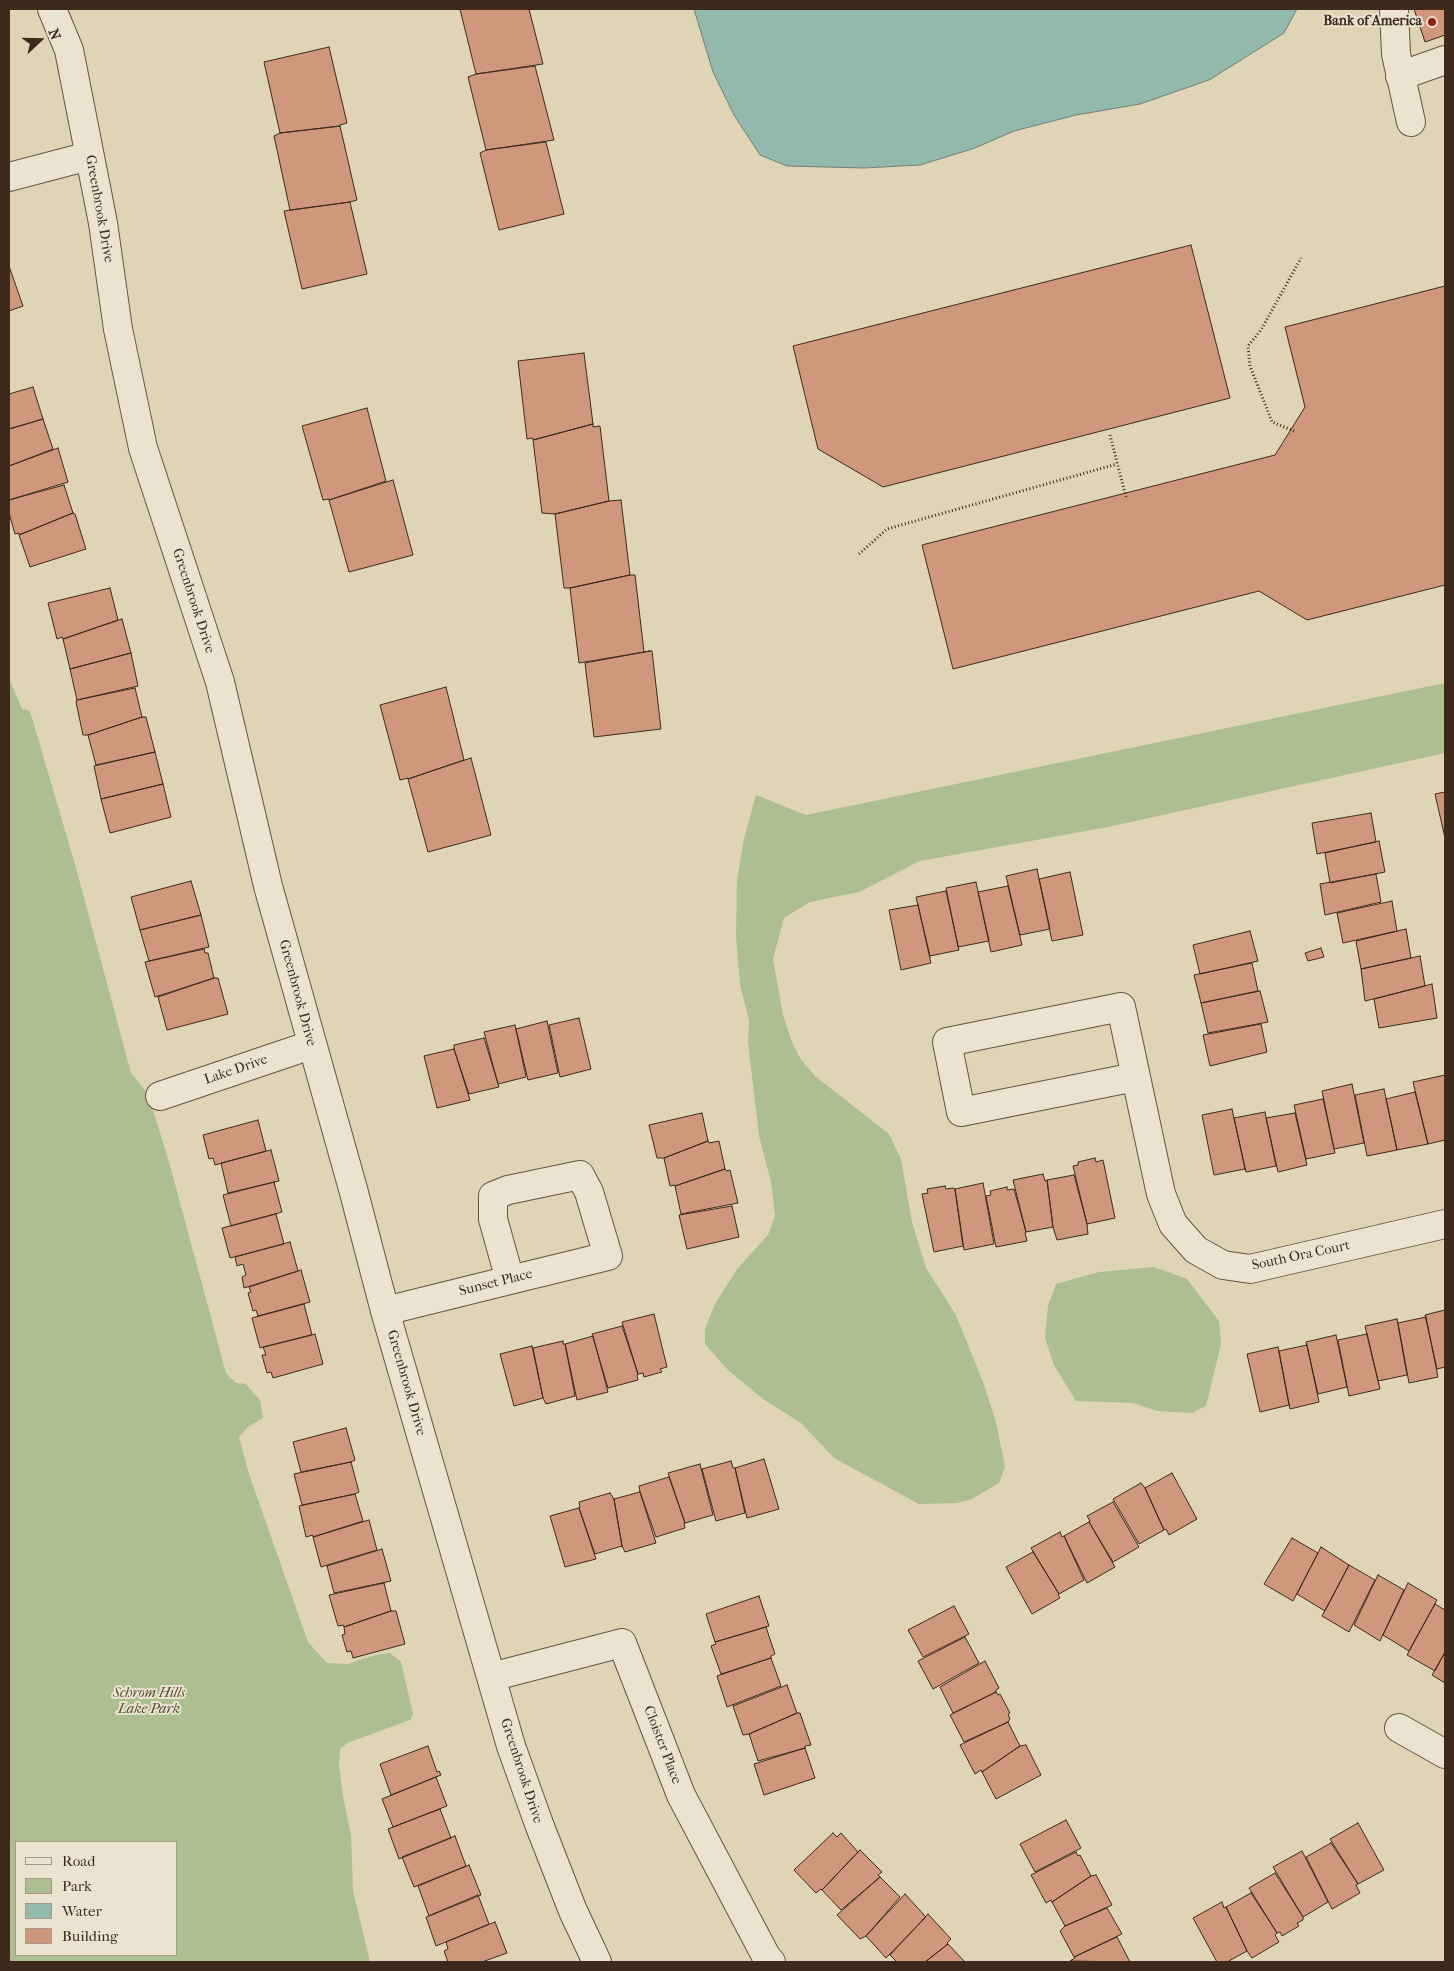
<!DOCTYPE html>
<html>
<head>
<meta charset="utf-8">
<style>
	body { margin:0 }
	#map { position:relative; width:1454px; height:1971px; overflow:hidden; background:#dfd4b5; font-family:"IM FELL French Canon",serif }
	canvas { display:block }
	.frame { position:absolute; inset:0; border:10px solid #3e2a1c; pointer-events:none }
	.legend { position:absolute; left:15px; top:1841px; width:162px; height:115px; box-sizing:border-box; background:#eae3cf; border:1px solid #a59987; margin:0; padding:6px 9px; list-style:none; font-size:15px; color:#3e2a1c }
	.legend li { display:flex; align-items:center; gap:10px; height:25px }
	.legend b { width:25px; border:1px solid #a59987 }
	.north { position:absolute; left:15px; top:15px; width:50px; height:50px; -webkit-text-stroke:4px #eae3cf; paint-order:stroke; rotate:69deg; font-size:14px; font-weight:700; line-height:20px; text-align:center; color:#3e2a1c }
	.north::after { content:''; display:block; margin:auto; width:18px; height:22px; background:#3e2a1c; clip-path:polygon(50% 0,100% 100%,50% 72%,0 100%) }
</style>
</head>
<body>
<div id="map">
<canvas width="1454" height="1971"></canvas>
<div class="frame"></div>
<ul class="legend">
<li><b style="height:6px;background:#eae3cf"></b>Road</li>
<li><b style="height:14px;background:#adbe91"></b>Park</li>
<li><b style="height:14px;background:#93b8ac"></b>Water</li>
<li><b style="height:14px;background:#cf987d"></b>Building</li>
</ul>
<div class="north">N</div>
</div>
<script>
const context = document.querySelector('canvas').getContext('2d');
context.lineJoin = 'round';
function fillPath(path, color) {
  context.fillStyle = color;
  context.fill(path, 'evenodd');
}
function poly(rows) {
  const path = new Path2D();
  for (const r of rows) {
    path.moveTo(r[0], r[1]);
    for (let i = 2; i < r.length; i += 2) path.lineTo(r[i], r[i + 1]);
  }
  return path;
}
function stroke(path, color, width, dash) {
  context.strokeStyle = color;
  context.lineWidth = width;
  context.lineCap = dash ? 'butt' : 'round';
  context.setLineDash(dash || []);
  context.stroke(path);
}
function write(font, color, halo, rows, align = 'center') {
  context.font = font + ' "IM FELL French Canon",serif';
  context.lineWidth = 4;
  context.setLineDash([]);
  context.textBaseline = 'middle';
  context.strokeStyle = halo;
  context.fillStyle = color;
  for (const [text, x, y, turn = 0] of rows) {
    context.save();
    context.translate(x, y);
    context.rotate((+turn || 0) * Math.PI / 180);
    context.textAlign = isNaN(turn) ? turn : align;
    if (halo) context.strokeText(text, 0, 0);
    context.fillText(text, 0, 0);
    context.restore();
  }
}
const green = poly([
	[9,678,22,709,30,711,76,868,131,1073,148,1094,169,1162,226,1373,236,1383,246,1384,260,1400,263,1418,248,1427,239,1437,249,1474,308,1642,327,1663,348,1664,375,1655,390,1653,401,1662,413,1714,410,1720,347,1743,340,1749,339,1766,344,1802,351,1835,353,1891,370,1962,9,1962],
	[16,1842,176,1842,176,1955,16,1955],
	[1445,683,1445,753,1108,827,920,861,859,892,810,902,784,918,773,959,783,1015,792,1042,800,1058,815,1076,889,1134,901,1159,912,1222,926,1268,956,1315,983,1382,996,1422,1005,1467,999,1483,972,1499,957,1503,919,1504,834,1458,801,1423,763,1399,727,1369,705,1344,705,1329,715,1304,727,1285,738,1268,768,1235,775,1216,771,1182,759,1136,748,1042,749,1020,740,985,736,936,737,880,744,839,756,795,806,815],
	[1154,1267,1187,1279,1219,1321,1221,1344,1206,1406,1192,1413,1157,1411,1133,1403,1076,1401,1054,1365,1045,1338,1048,1306,1056,1284,1099,1272]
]);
const water = poly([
	[694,9,1297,9,1284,33,1209,80,1140,104,1076,115,1014,131,975,148,920,165,864,168,787,166,760,155,734,115,713,72,694,9]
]);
const building = poly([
	[460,9,529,9,543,64,476,74,460,9],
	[1414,9,1445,9,1445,35,1425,42,1414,9],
	[329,47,347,123,340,125,340,126,280,133,264,62,329,47],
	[535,66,554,140,486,150,468,77,476,74,535,66],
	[340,126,357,200,350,202,290,210,274,136,280,133,340,126],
	[546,142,564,214,499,230,480,153,486,150,546,142],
	[350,202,367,274,302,289,284,211,350,202],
	[1191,245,1230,398,883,487,818,449,793,346,1191,245],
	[9,266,23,306,9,311,9,266],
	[1445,286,1445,585,1307,620,1259,591,953,669,922,545,1275,455,1305,407,1285,327,1445,286],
	[584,353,593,424,533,440,533,438,527,439,518,361,584,353],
	[33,387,43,419,9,429,9,394,33,387],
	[367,408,386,481,329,500,329,499,323,500,302,426,367,408],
	[43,419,53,449,9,466,9,429,43,419],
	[593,424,593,427,600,426,609,501,555,514,542,513,533,440,593,424],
	[58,448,68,482,9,500,9,466,58,448],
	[393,480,413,555,349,572,329,500,393,480],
	[64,485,73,513,19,535,19,533,15,534,9,513,9,500,64,485],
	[621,500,630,575,570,588,564,588,555,514,609,501,621,500],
	[73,513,75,514,86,549,30,567,19,535,73,513],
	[630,575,635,575,644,652,650,651,579,663,570,588,630,575],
	[110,588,118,620,63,639,62,637,57,639,48,603,110,588],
	[122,619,131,653,70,669,63,639,122,619],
	[650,651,652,651,661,729,594,737,585,663,650,651],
	[131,653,138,686,77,700,70,669,131,653],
	[446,687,464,760,408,779,408,778,400,780,380,705,446,687],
	[135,688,142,717,88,735,83,735,76,702,77,700,135,688],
	[142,717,146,717,155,752,96,765,88,735,142,717],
	[155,752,163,784,101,799,94,766,155,752],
	[471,758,491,835,428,852,408,779,471,758],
	[163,784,171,817,110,833,101,799,163,784],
	[1445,792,1445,838,1435,794,1445,792],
	[1371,813,1376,842,1317,854,1312,823,1371,813],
	[1379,841,1385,872,1330,883,1325,853,1379,841],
	[1037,869,1050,929,1020,935,1006,876,1037,869],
	[1070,872,1083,935,1052,941,1039,879,1070,872],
	[1376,874,1381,902,1325,915,1320,884,1376,874],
	[191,881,201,915,140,930,131,897,191,881],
	[976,882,989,941,958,947,946,888,976,882],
	[1008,886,1022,945,991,952,978,892,1008,886],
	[946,891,959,950,930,956,916,897,946,891],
	[1392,901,1397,931,1343,943,1337,913,1392,901],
	[918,905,931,963,901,970,889,910,918,905],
	[201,915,209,947,149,961,140,930,201,915],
	[1406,929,1411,958,1361,969,1356,941,1406,929],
	[1250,931,1258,961,1200,974,1193,945,1250,931],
	[1321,948,1324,957,1308,961,1305,953,1321,948],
	[204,949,205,953,208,953,214,978,155,997,145,962,204,949],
	[1420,956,1425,986,1365,1001,1361,969,1420,956],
	[1252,963,1258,991,1201,1003,1194,975,1252,963],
	[214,978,218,978,228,1014,167,1030,158,997,214,978],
	[1432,984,1437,1018,1379,1028,1374,999,1432,984],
	[1260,991,1268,1022,1208,1033,1201,1003,1260,991],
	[579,1018,591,1069,560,1077,549,1025,579,1018],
	[547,1021,558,1073,528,1080,516,1029,547,1021],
	[1261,1024,1267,1052,1210,1066,1203,1035,1261,1024],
	[515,1025,526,1077,498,1084,484,1032,515,1025],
	[484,1038,499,1087,469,1094,454,1049,454,1045,484,1038],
	[454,1049,470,1100,437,1108,424,1056,454,1049],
	[1445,1075,1445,1140,1428,1144,1413,1082,1445,1075],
	[1352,1084,1364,1143,1334,1149,1322,1091,1352,1084],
	[1384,1089,1397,1150,1367,1156,1355,1095,1384,1089],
	[1415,1092,1428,1144,1397,1150,1386,1099,1415,1092],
	[1323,1099,1335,1153,1306,1159,1294,1105,1323,1099],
	[1232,1109,1245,1169,1214,1175,1202,1115,1232,1109],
	[1265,1112,1276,1166,1246,1172,1234,1118,1265,1112],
	[702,1113,708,1141,664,1158,657,1158,649,1125,702,1113],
	[1295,1113,1307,1165,1278,1172,1266,1118,1295,1113],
	[258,1120,266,1151,215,1165,213,1158,209,1159,203,1135,258,1120],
	[708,1141,709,1143,719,1141,725,1169,675,1186,675,1185,670,1186,664,1158,708,1141],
	[271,1150,279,1181,228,1193,221,1163,271,1150],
	[1095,1158,1096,1162,1103,1160,1115,1218,1087,1224,1073,1166,1078,1165,1078,1162,1095,1158],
	[725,1169,726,1171,730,1170,738,1203,681,1214,675,1186,725,1169],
	[1043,1174,1045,1181,1047,1180,1053,1227,1026,1232,1013,1180,1043,1174],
	[1074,1175,1087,1224,1088,1234,1057,1240,1053,1227,1047,1180,1074,1175],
	[274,1182,282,1212,231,1226,223,1195,274,1182],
	[983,1183,994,1244,964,1250,955,1189,983,1183],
	[945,1186,946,1189,953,1188,955,1189,963,1246,934,1252,922,1194,928,1193,927,1189,945,1186],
	[1007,1187,1007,1190,1014,1189,1026,1232,1025,1233,1027,1241,996,1247,986,1196,991,1195,990,1191,1007,1187],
	[732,1206,739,1237,687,1249,679,1215,732,1206],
	[276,1214,284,1244,230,1258,222,1228,276,1214],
	[290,1242,298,1271,244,1288,242,1277,246,1275,243,1264,237,1266,235,1257,290,1242],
	[301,1270,310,1302,258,1316,256,1310,253,1311,248,1293,251,1292,249,1287,301,1270],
	[304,1304,312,1335,260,1348,252,1318,304,1304],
	[1445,1310,1445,1367,1437,1369,1425,1315,1445,1310],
	[654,1314,667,1367,660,1369,662,1372,644,1377,643,1373,638,1374,622,1322,654,1314],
	[1426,1317,1438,1377,1409,1383,1398,1323,1426,1317],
	[1397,1319,1407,1375,1378,1381,1365,1326,1397,1319],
	[622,1326,638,1374,637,1375,638,1380,608,1388,592,1334,622,1326],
	[315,1334,323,1364,273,1378,271,1372,267,1373,262,1355,266,1355,263,1347,315,1334],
	[1367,1334,1380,1389,1349,1396,1338,1340,1367,1334],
	[1336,1335,1347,1387,1318,1394,1306,1342,1336,1335],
	[593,1336,608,1392,577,1400,565,1344,593,1336],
	[563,1341,563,1344,565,1344,575,1396,546,1404,543,1398,533,1348,563,1341],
	[1307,1345,1319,1402,1290,1409,1279,1351,1307,1345],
	[532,1346,543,1398,514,1406,500,1354,532,1346],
	[1278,1347,1289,1405,1260,1412,1247,1354,1278,1347],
	[346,1428,355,1460,351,1462,301,1472,293,1442,346,1428],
	[764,1459,779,1509,747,1518,735,1468,764,1459],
	[731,1461,733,1468,735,1468,745,1513,716,1521,702,1469,731,1461],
	[351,1462,359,1492,355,1494,302,1505,294,1474,351,1462],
	[700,1464,713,1515,685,1523,668,1473,700,1464],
	[1172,1473,1197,1519,1169,1535,1166,1529,1164,1530,1145,1488,1172,1473],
	[669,1477,685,1523,684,1523,685,1528,656,1537,640,1492,639,1486,669,1477],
	[1141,1483,1145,1488,1164,1530,1139,1544,1113,1499,1141,1483],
	[640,1492,656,1543,625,1552,622,1546,614,1499,640,1492],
	[610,1493,614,1499,622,1546,595,1554,579,1508,580,1507,579,1502,610,1493],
	[355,1494,363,1521,313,1537,313,1535,306,1537,299,1506,355,1494],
	[1113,1502,1139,1547,1113,1562,1089,1522,1090,1521,1087,1516,1113,1502],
	[579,1508,596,1559,565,1567,550,1516,579,1508],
	[369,1520,377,1550,321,1567,313,1537,369,1520],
	[1089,1522,1115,1567,1087,1583,1064,1536,1089,1522],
	[1060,1532,1062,1537,1064,1536,1084,1580,1059,1594,1031,1548,1060,1532],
	[1292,1538,1318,1553,1293,1601,1264,1584,1292,1538],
	[1321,1547,1349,1565,1325,1611,1297,1594,1321,1547],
	[382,1549,391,1581,334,1593,327,1566,382,1549],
	[1033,1552,1059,1594,1058,1595,1060,1598,1032,1614,1006,1567,1033,1552],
	[1349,1565,1375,1580,1349,1632,1322,1616,1349,1565],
	[1378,1575,1404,1590,1380,1641,1354,1625,1378,1575],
	[384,1583,391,1611,344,1627,343,1625,338,1626,329,1595,384,1583],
	[1408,1583,1437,1600,1409,1651,1383,1635,1408,1583],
	[759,1596,769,1626,715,1642,706,1614,759,1596],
	[1435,1604,1445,1610,1445,1652,1435,1671,1407,1655,1435,1604],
	[954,1606,969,1634,923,1657,908,1630,954,1606],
	[391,1611,396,1611,405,1644,353,1658,351,1651,347,1652,342,1635,345,1634,344,1627,391,1611],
	[766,1627,775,1654,771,1656,771,1658,721,1674,711,1646,716,1644,715,1642,766,1627],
	[965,1637,979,1663,933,1689,918,1661,965,1637],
	[1445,1652,1445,1683,1432,1675,1445,1652],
	[771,1658,781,1686,727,1707,717,1676,771,1658],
	[985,1661,999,1688,996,1690,996,1692,953,1713,940,1687,985,1661],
	[787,1685,797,1713,749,1734,743,1735,733,1706,787,1685],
	[996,1692,998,1695,1000,1694,1010,1713,1008,1714,1010,1719,1008,1722,964,1742,950,1715,996,1692],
	[797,1713,800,1713,811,1745,805,1746,805,1748,758,1761,749,1734,797,1713],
	[1008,1722,1020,1746,982,1772,981,1770,975,1774,960,1745,1008,1722],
	[1026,1745,1041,1775,996,1799,982,1772,1020,1746,1026,1745],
	[428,1746,437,1772,439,1771,441,1775,391,1795,380,1764,428,1746],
	[805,1748,815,1778,764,1795,754,1764,805,1748],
	[436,1777,447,1806,393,1827,382,1799,436,1777],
	[440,1809,451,1838,399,1859,388,1829,440,1809],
	[1066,1820,1081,1848,1035,1872,1020,1844,1066,1820],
	[1358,1823,1384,1870,1358,1884,1330,1839,1358,1823],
	[833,1833,837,1837,841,1833,858,1852,822,1890,821,1889,816,1893,794,1870,833,1833],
	[455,1836,466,1866,414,1887,402,1857,455,1836],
	[1331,1843,1358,1884,1356,1885,1360,1893,1332,1909,1306,1857,1331,1843],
	[860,1850,882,1872,878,1875,880,1877,841,1910,822,1890,860,1850],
	[1302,1851,1328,1902,1303,1917,1273,1867,1302,1851],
	[1076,1852,1078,1856,1080,1855,1091,1876,1052,1902,1051,1900,1046,1903,1031,1875,1076,1852],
	[469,1865,481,1895,429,1916,418,1886,469,1865],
	[1275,1873,1303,1917,1303,1920,1297,1923,1299,1926,1282,1936,1280,1932,1277,1933,1249,1888,1275,1873],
	[1096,1875,1112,1905,1065,1926,1052,1902,1091,1876,1096,1875],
	[880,1877,900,1897,866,1936,860,1939,837,1915,880,1877],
	[1251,1893,1277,1933,1275,1935,1279,1942,1252,1958,1247,1951,1226,1907,1251,1893],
	[905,1894,926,1917,886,1958,866,1936,905,1894],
	[478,1895,489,1924,436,1946,426,1917,478,1895],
	[1222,1902,1224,1908,1226,1907,1247,1951,1227,1962,1217,1962,1193,1918,1222,1902],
	[1107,1908,1122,1934,1074,1957,1060,1931,1065,1926,1107,1908],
	[928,1914,951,1939,947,1943,948,1944,925,1962,897,1962,890,1955,928,1914],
	[495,1922,507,1953,482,1962,448,1962,444,1951,448,1949,446,1942,495,1922],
	[1117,1937,1130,1962,1070,1961,1075,1958,1074,1957,1117,1937],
	[948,1944,965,1962,925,1962,948,1944]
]);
const path = poly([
	[1294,431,1272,422,1250,366,1248,346,1261,330,1301,258],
	[1110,435,1126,497],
	[859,554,887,529,1117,464]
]);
const minor = poly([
	[52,9,69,50,103,223,118,329,143,448,220,682,268,886,353,1189,385,1311,511,1746,539,1824,573,1911,597,1962],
	[1394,9,1396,54,1411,122],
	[1400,76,1445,60],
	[9,177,89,156],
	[1135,1077,961,1112,947,1042,1121,1007,1161,1194,1173,1224,1196,1250,1223,1265,1250,1269,1445,1224],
	[160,1096,311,1045],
	[385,1311,510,1280,608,1256,589,1192,580,1175,508,1190,493,1196,493,1219,510,1280],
	[491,1677,622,1643,681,1795,767,1958,771,1962],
	[1399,1728,1445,1754]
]);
const markers = [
	[1432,22,5,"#8f2418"]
];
const poiNames = [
	["Bank of America",1422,22]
];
const streetNames = [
	["Greenbrook Drive",99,209,80],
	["Greenbrook Drive",193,601,72],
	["Greenbrook Drive",297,993,75],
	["Lake Drive",236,1070,-19],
	["South Ora Court",1301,1256,-12],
	["Sunset Place",496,1283,-14],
	["Greenbrook Drive",406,1383,74],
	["Cloister Place",662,1745,69],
	["Greenbrook Drive",521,1771,72]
];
const parkNames = [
	["Schrom Hills",149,1694],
	["Lake Park",149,1710]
];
fillPath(green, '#adbe91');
fillPath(water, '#93b8ac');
stroke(water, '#717f72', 1);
fillPath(building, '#cf987d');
stroke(building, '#3e2a1c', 1);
stroke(minor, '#665442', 30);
stroke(path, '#3e2a1c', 3, [1, 2.5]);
stroke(minor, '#eae3cf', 28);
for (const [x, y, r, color] of markers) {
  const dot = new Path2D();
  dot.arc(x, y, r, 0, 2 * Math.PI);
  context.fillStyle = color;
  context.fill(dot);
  stroke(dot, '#eae3cf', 2);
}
write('bold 14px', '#3e2a1c', '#eae3cf', poiNames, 'right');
write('14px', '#3e2a1c', '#eae3cf', streetNames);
write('italic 14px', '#544833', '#eae3cf', parkNames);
</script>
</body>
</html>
